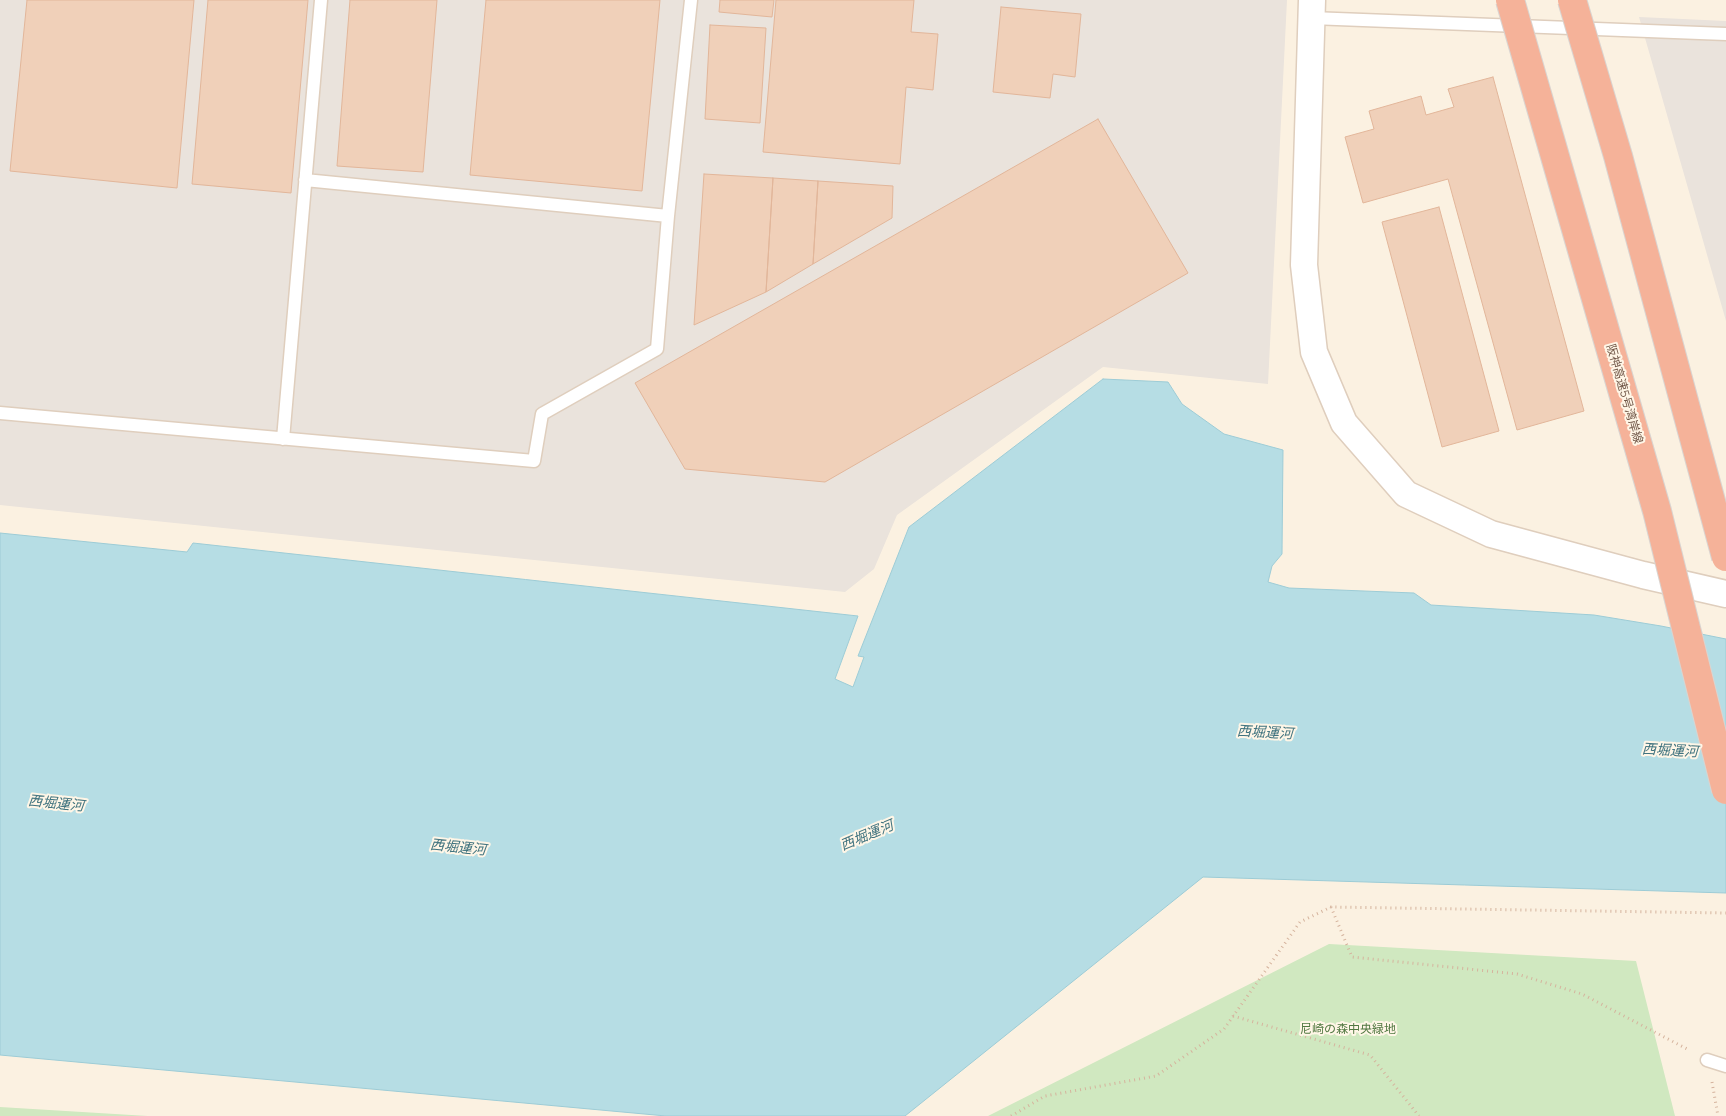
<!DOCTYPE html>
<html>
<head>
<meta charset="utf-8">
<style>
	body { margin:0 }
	canvas { display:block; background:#fbf1e1 }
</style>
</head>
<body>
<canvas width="1726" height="1116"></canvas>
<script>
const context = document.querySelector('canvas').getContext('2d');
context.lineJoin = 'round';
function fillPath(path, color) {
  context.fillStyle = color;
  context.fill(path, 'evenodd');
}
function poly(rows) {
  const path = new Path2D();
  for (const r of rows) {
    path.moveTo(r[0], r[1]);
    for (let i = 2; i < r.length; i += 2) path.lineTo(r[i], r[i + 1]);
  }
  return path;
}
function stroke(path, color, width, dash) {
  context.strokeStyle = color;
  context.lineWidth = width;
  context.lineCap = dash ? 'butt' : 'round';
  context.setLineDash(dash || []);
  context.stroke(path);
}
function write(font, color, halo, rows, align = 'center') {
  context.font = font + ' Manrope,"Noto Sans JP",sans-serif';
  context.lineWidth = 4;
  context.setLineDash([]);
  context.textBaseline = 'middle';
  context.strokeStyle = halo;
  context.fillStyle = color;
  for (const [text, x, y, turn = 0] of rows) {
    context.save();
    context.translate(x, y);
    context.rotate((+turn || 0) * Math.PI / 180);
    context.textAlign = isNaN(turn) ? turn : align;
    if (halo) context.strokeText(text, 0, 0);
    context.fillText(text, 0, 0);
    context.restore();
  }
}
const industrial = poly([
	[0,0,1287,0,1268,384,1103,367,897,515,874,569,845,592,0,505],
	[1639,17,1726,21,1726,321]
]);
const green = poly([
	[1329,944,1636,961,1675,1116,988,1116],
	[0,1107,148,1116,0,1116]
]);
const water = poly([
	[1103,379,1168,382,1182,404,1224,434,1283,450,1282,554,1272,566,1268,582,1289,588,1414,593,1431,605,1594,615,1661,626,1726,639,1726,893,1203,877,905,1116,666,1116,0,1055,0,533,187,552,193,543,858,616,835,679,853,687,864,657,858,656,909,527,1103,379]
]);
const building = poly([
	[27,0,194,0,177,188,10,171,27,0],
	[208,0,308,0,291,193,192,184,208,0],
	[350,0,437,0,423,172,337,166,350,0],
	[486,0,660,0,642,191,470,175,486,0],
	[720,0,774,0,772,17,719,12,720,0],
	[776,0,914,0,911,32,938,34,933,90,906,87,900,164,763,152,776,0],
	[1001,7,1081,14,1075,77,1053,74,1050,98,993,92,1001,7],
	[710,25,766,28,760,123,705,119,710,25],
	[1493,77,1584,411,1517,430,1448,179,1363,203,1345,137,1374,129,1369,111,1421,96,1426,115,1454,107,1448,89,1493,77],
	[1098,119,1188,273,825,482,685,469,635,383,1098,119],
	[704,174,773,178,766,292,694,325,704,174],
	[773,178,818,181,813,264,766,292,773,178],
	[818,181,893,186,892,218,813,264,818,181],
	[1439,207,1499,431,1442,447,1382,222,1439,207]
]);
const path = poly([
	[1331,907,1352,957,1517,974,1582,994,1689,1050],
	[1233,1016,1370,1055,1419,1116],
	[1712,1082,1718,1116],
	[1011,1116,1045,1096,1156,1076,1224,1029,1300,922,1331,907,1726,913]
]);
const service = poly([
	[1311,18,1726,34],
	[305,180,668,216],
	[0,413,534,461,542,414,657,349,668,216,691,0],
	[283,439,321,0],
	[1707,1060,1726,1066]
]);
const minor = poly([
	[1312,0,1304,265,1314,352,1344,423,1406,494,1491,534,1643,575,1726,594]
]);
const motorwayBridge = poly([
	[1510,0,1657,511,1726,790],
	[1572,0,1618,156,1726,557]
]);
const streetNames = [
	["阪神高速5号湾岸線",1624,394,74]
];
const parkNames = [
	["尼崎の森中央緑地",1348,1030]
];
const waterNames = [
	["西堀運河",1265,733,3],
	["西堀運河",1670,751,3],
	["西堀運河",56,804,6],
	["西堀運河",867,836,-23],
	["西堀運河",458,848,6]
];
fillPath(industrial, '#eae3dc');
fillPath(green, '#d0e8c0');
fillPath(water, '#b6dde4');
stroke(water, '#9dccd6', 1);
fillPath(building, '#f0d0b9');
stroke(building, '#e2b69a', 1);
stroke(service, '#dfcebd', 15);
stroke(minor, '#dfcebd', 29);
stroke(path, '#d5b39d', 3, [1, 4]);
stroke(service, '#fff', 12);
stroke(minor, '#fff', 26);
stroke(motorwayBridge, '#dad4d0', 30, []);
stroke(motorwayBridge, '#f5b299', 28);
write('12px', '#725849', '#fff6e7', streetNames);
write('12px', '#517841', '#fff6e7', parkNames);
write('italic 14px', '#40737f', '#fff6e7', waterNames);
</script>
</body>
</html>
